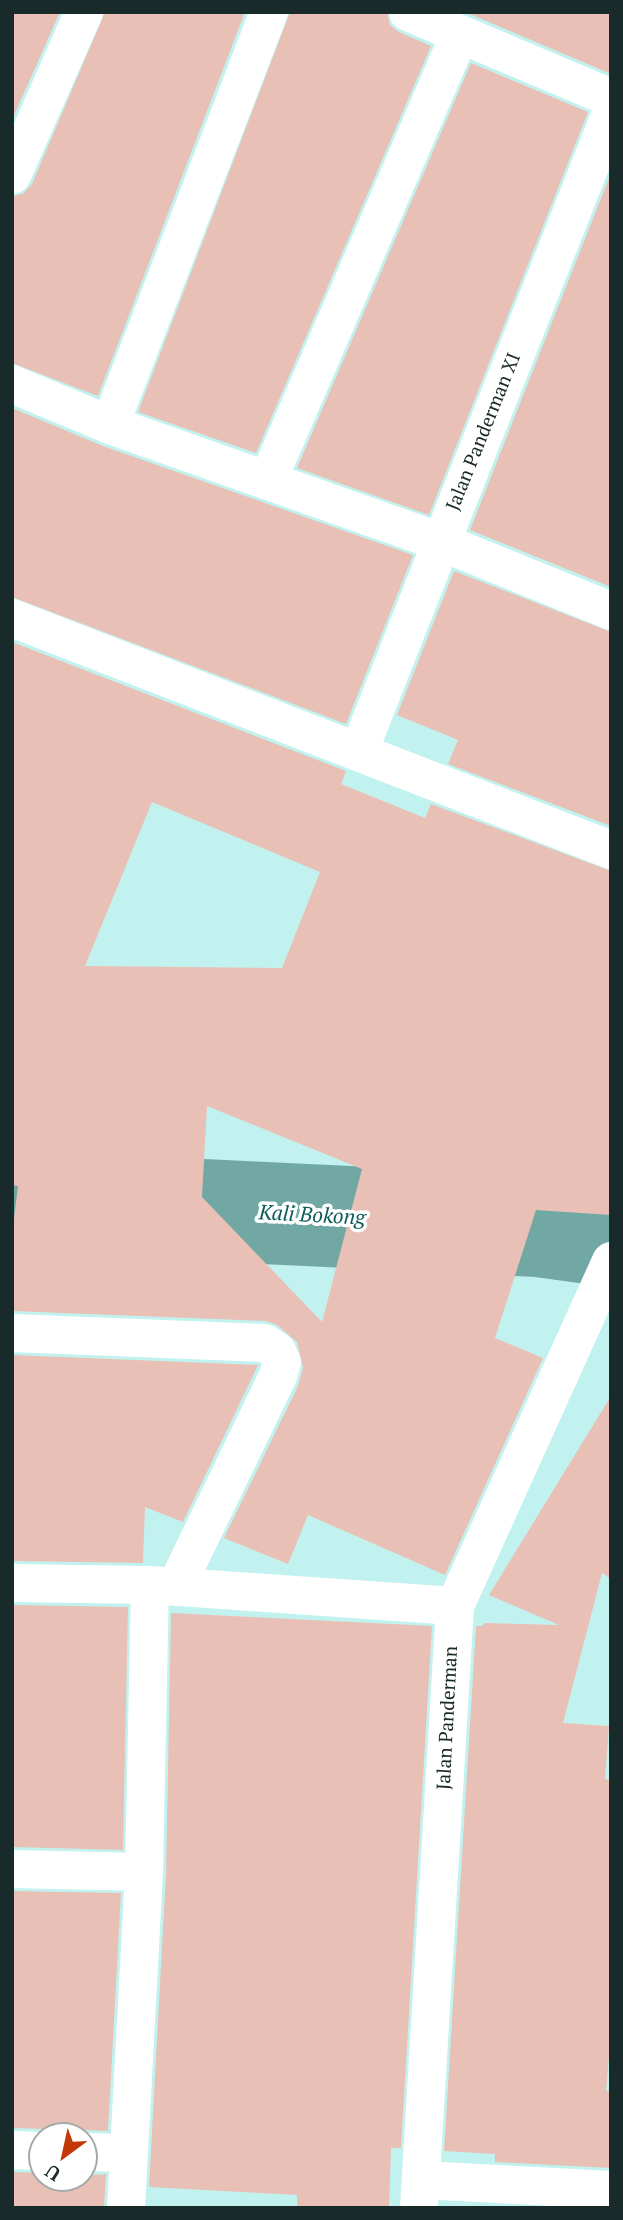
<!DOCTYPE html>
<html>
<head>
<meta charset="utf-8">
<style>
	body { margin:0 }
	#map { position:relative; width:623px; height:2220px; overflow:hidden; background:#c2f2ef; font-family:"PT Serif",serif }
	canvas { display:block }
	.frame { position:absolute; inset:0; border:14px solid #182a29; pointer-events:none }
	.north { position:absolute; left:28px; top:2122px; width:70px; height:70px; box-sizing:border-box; background:#fff; border:2px solid #a3aaa9; border-radius:50%; rotate:213deg; font-size:19px; font-weight:700; line-height:28px; text-align:center; color:#182a29 }
	.north::after { content:''; display:block; margin:auto; width:24px; height:32px; background:#c13907; clip-path:polygon(50% 0,100% 100%,50% 72%,0 100%) }
</style>
</head>
<body>
<div id="map">
<canvas width="623" height="2220"></canvas>
<div class="frame"></div>
<div class="north">U</div>
</div>
<script>
const context = document.querySelector('canvas').getContext('2d');
context.lineJoin = 'round';
function poly(rows) {
  const path = new Path2D();
  for (const r of rows) {
    path.moveTo(r[0], r[1]);
    for (let i = 2; i < r.length; i += 2) path.lineTo(r[i], r[i + 1]);
  }
  return path;
}
function stroke(path, color, width, dash) {
  context.strokeStyle = color;
  context.lineWidth = width;
  context.lineCap = dash ? 'butt' : 'round';
  context.setLineDash(dash || []);
  context.stroke(path);
}
function fillPath(path, color) {
  context.fillStyle = color;
  context.fill(path, 'evenodd');
}
function write(font, color, halo, rows, align = 'center') {
  context.font = font + ' "PT Serif",serif';
  context.lineWidth = 7;
  context.setLineDash([]);
  context.textBaseline = 'middle';
  context.strokeStyle = halo;
  context.fillStyle = color;
  for (const [text, x, y, turn = 0] of rows) {
    context.save();
    context.translate(x, y);
    context.rotate((+turn || 0) * Math.PI / 180);
    context.textAlign = isNaN(turn) ? turn : align;
    if (halo) context.strokeText(text, 0, 0);
    context.fillText(text, 0, 0);
    context.restore();
  }
}
const river = poly([
	[12,1201,538,1226,611,1236]
]);
const building = poly([
	[12,12,60,12,12,120],
	[105,12,245,12,98,396,12,363,12,197,24,193,32,184],
	[290,12,387,12,390,25,399,32,431,46,256,453,138,412],
	[465,12,611,12,611,74],
	[471,63,588,112,429,515,297,468],
	[611,173,611,587,470,530],
	[12,408,103,446,413,555,346,724,12,597],
	[454,571,611,632,611,826,448,764,458,740,397,715],
	[12,642,346,771,341,784,425,818,431,804,611,871,611,1215,536,1210,495,1338,543,1358,445,1575,308,1515,288,1564,224,1538,298,1386,303,1368,297,1342,277,1325,266,1321,12,1311,12,1235,18,1186,12,1185],
	[152,802,320,872,282,968,85,966],
	[207,1106,362,1169,322,1322,202,1197],
	[12,1355,258,1365,183,1522,145,1507,143,1563,12,1561],
	[611,1396,611,1579,602,1573,563,1723,609,1726,605,1779,611,1780,611,2033,606,2091,611,2091,611,2168,495,2162,495,2154,444,2151,476,1626,483,1626,484,1623,559,1625,489,1595],
	[12,1605,128,1607,123,1850,12,1847],
	[171,1613,432,1626,401,2148,391,2148,389,2208,297,2208,297,2195,149,2187,166,1873],
	[12,1891,121,1893,108,2131,84,2130,70,2136,57,2136,43,2129,12,2128],
	[12,2172,42,2173,42,2178,106,2174,104,2208,12,2208]
]);
const minor = poly([
	[408,12,611,98],
	[12,175,84,12],
	[12,384,110,425,441,542,611,611],
	[110,425,269,12],
	[268,480,459,36],
	[12,618,611,850],
	[359,751,611,113],
	[12,1333,265,1343,277,1351,282,1362,278,1376,176,1587],
	[12,1583,150,1585,455,1606],
	[12,1869,144,1872],
	[12,2150,42,2151],
	[84,2152,129,2153],
	[421,2180,611,2190],
	[126,2208,144,1872,150,1585],
	[419,2208,455,1606,611,1261]
]);
const streetNames = [
	["Jalan Panderman XI",484,432,-68],
	["Jalan Panderman",448,1718,-87]
];
const waterNames = [
	["Kali Bokong",312,1216,3]
];
stroke(river, '#72a8a4', 102);
fillPath(building, '#e9c0b5');
stroke(minor, '#fff', 38);
write('19px', '#182a29', '#fff', streetNames);
write('italic 21px', '#0d5b58', '#fff', waterNames);
</script>
</body>
</html>
